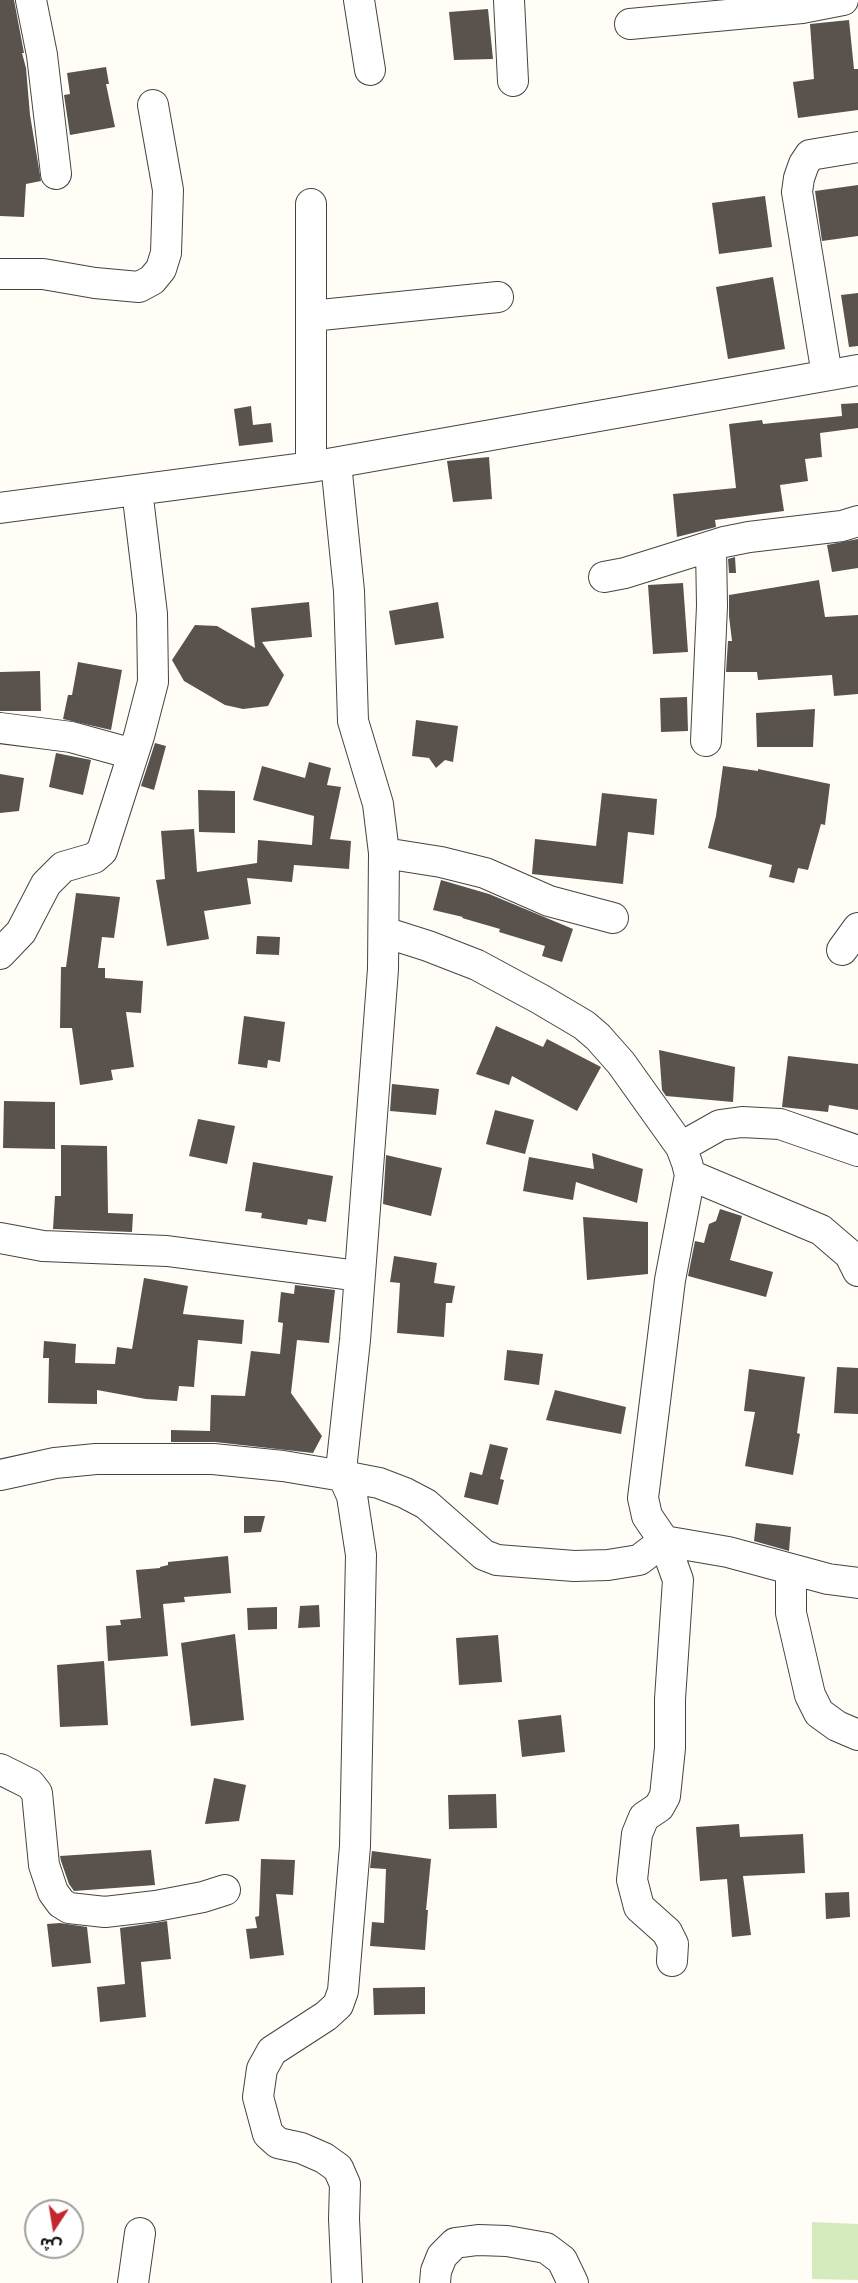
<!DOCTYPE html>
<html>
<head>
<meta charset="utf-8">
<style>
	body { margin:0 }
	#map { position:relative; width:858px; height:2283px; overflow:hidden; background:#fffdf5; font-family:Spectral,"Noto Sans Arabic",serif }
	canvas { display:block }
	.north { position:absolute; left:24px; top:2199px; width:60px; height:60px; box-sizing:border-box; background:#fff; border:2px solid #a0a0a0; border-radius:50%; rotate:192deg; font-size:16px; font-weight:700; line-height:24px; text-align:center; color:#111 }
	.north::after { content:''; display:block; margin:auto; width:21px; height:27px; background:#c4262e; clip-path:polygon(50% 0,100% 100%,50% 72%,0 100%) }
</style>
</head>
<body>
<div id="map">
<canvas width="858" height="2283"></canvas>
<div class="north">ش</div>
</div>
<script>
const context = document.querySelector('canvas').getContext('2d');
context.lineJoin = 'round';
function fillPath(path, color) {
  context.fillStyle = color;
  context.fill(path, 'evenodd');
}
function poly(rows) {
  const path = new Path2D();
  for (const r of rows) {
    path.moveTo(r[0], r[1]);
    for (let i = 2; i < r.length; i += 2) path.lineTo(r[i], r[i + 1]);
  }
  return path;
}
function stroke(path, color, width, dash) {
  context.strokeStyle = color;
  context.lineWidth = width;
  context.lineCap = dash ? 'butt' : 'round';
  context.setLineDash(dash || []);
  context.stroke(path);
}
const green = poly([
	[812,2222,858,2224,858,2280,812,2279]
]);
const building = poly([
	[0,0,14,0,24,53,22,53,26,68,30,115,41,181,26,184,24,217,0,216],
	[488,9,493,59,454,60,449,12],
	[849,20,854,69,858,69,858,110,798,118,793,82,814,79,810,24],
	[106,67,109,84,106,84,115,127,70,135,64,95,70,94,67,73],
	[858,185,858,236,822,241,815,191],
	[765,196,772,247,719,254,712,203],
	[773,277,785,349,728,359,716,287],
	[858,293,858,346,849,347,841,295],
	[858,403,858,428,820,433,822,457,805,459,808,481,780,485,784,511,715,520,716,527,677,537,673,494,736,488,729,424,762,420,763,424,842,416,841,404],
	[251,406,253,425,271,423,273,442,239,446,234,409],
	[489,457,492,499,453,502,447,461],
	[858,539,858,568,832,572,827,545],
	[735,557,736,573,729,573,728,559],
	[819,580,825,617,858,615,858,694,834,696,832,675,758,680,757,672,726,672,728,641,732,641,729,616,729,595],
	[683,583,688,652,653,654,648,585],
	[309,602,312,637,262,642,284,675,268,706,243,709,225,705,184,681,172,660,195,625,217,626,255,648,251,608],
	[438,602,444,638,395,645,389,611],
	[78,662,122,670,111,730,63,719,68,695,72,695],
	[40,671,41,711,0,711,0,672],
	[687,697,688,731,661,732,660,698],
	[815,709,813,747,757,747,756,713],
	[416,720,458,726,453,762,445,760,436,768,429,758,412,756],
	[155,743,166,746,154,790,141,786],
	[56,753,91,760,83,795,49,787],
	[309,762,331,768,327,785,341,787,330,839,351,841,349,869,294,865,292,882,247,878,251,904,204,911,209,939,167,946,156,880,165,879,161,831,194,829,197,872,257,863,258,840,312,845,314,816,253,800,262,766,305,778],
	[723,766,758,771,758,769,830,784,825,825,821,824,808,870,798,868,794,883,769,877,772,865,708,848,716,816],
	[0,774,24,778,19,811,0,813],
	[198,790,235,791,235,833,199,832],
	[602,793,657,799,654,835,628,832,623,884,532,874,535,839,596,846],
	[441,880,489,894,573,929,562,962,542,956,545,946,499,932,500,929,462,918,463,917,433,910],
	[76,893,120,897,114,938,102,937,98,968,105,968,105,978,143,981,141,1013,126,1012,134,1067,111,1070,113,1080,80,1085,72,1028,60,1028,61,967,66,967],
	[257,936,280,937,279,955,256,954],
	[244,1016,285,1022,280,1062,268,1060,267,1068,238,1064],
	[496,1026,543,1047,547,1039,601,1067,577,1111,512,1076,509,1085,476,1074],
	[659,1050,735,1067,733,1102,666,1096,662,1090],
	[788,1056,858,1064,858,1110,829,1105,828,1112,782,1107],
	[392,1084,439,1089,436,1115,390,1111],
	[4,1101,55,1102,55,1149,3,1148],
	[495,1110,534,1120,525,1154,486,1144],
	[198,1119,235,1126,227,1164,189,1156],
	[61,1145,107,1146,108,1213,133,1214,132,1232,53,1229,55,1196,61,1196],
	[592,1153,643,1169,637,1203,576,1182,573,1200,523,1191,529,1157,594,1169],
	[386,1155,442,1168,431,1216,383,1204],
	[253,1162,333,1176,326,1222,308,1219,307,1225,261,1218,262,1213,245,1211],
	[720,1209,742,1216,730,1260,773,1272,766,1297,688,1276,695,1241,704,1243,709,1224,716,1221],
	[583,1217,648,1222,648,1274,587,1280],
	[394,1256,437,1263,434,1283,455,1286,452,1303,446,1303,444,1337,397,1333,400,1283,390,1282],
	[144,1278,188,1286,183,1314,244,1320,242,1344,198,1340,194,1387,179,1386,177,1401,146,1399,97,1390,97,1404,48,1403,49,1358,43,1358,44,1341,76,1344,75,1363,115,1364,117,1347,132,1349],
	[295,1285,335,1290,329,1343,297,1340,291,1393,322,1436,313,1453,215,1442,171,1442,171,1430,210,1431,211,1395,245,1396,251,1351,280,1354,283,1323,278,1322,281,1292,294,1294],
	[507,1350,543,1354,539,1385,504,1380],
	[837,1367,858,1368,858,1414,834,1413],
	[749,1369,805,1377,797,1433,800,1434,793,1475,745,1466,755,1412,744,1411],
	[555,1390,626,1407,621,1434,546,1420],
	[490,1444,508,1448,500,1479,504,1480,498,1505,464,1497,470,1472,482,1475],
	[244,1516,265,1516,261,1532,244,1533],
	[756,1523,791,1527,789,1551,754,1541],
	[228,1556,231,1593,184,1597,185,1602,163,1604,168,1656,108,1661,106,1626,121,1625,120,1620,141,1618,136,1570,160,1568,160,1567,168,1565,168,1562],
	[319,1605,320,1627,298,1628,300,1606],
	[277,1607,277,1629,248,1630,247,1608],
	[235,1634,244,1720,191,1726,181,1643],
	[498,1635,502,1682,459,1685,456,1638],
	[104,1661,108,1725,60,1727,57,1665],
	[561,1715,565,1752,522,1757,518,1720],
	[214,1778,246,1785,239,1821,205,1824],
	[496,1794,497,1828,449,1829,448,1795],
	[739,1824,740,1837,803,1834,805,1873,743,1876,751,1935,732,1937,727,1879,700,1881,696,1827],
	[151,1850,155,1885,74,1891,69,1884,61,1861,60,1856],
	[372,1851,431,1859,426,1910,428,1910,425,1950,370,1946,372,1922,384,1923,386,1869,370,1868],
	[261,1859,295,1860,293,1895,276,1894,284,1955,250,1959,246,1929,257,1928,255,1917,259,1916],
	[849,1892,850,1917,826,1919,825,1893],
	[167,1921,171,1959,141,1962,146,2017,100,2022,97,1987,125,1984,120,1928],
	[60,1923,87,1927,91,1963,52,1967,47,1924],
	[425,1987,425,2014,374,2015,373,1988]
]);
const minor = poly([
	[31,0,42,55,56,174],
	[359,0,370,70],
	[509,0,513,81],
	[630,24,802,8,843,0],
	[311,204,311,467],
	[0,274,43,274,95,283,139,287,152,280,161,269,166,253,168,190,153,105],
	[311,316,498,297],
	[827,375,797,192,799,178,804,164,810,155,858,147],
	[336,463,349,591,353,721,378,804,384,853,383,969,355,1340,342,1461,343,1476,352,1496,361,1555,355,1846,343,1991,338,2005,326,2016,272,2051,262,2069,258,2097,268,2134,278,2143,301,2148,324,2158,338,2168,345,2184,344,2219,347,2283],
	[0,508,311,467,858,370],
	[604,577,625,573,724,542,749,537,842,526,858,521],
	[0,728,71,737,133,754],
	[706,741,712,606,711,547],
	[384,853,441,862,485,873,549,901,613,918],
	[384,932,428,946,477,965,540,999,584,1025,598,1037,621,1063,681,1147,687,1163,690,1175,670,1280,643,1498,647,1516,664,1541,678,1580,670,1699,670,1748,665,1796,659,1807,644,1817,637,1834,632,1880,639,1907,667,1932,673,1944,672,1961],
	[842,950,858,928],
	[0,954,21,932,46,884,63,867,94,858,102,851,139,736,153,682,152,614,137,490],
	[681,1147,720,1125,742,1122,780,1124,858,1151],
	[690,1175,821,1230,850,1255,858,1271],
	[0,1238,43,1246,167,1251,359,1276],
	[0,1475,55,1463,96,1459,213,1459,283,1466,343,1476,379,1483,405,1493,426,1504,484,1555,497,1560,574,1566,608,1565,639,1560,664,1541,728,1552,828,1579,858,1583],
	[791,1571,791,1613,810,1695,819,1713,837,1726,858,1735],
	[0,1769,30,1784,37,1793,44,1865,53,1892,61,1903,69,1908,105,1912,156,1906,203,1897,225,1890],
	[133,2283,140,2233],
	[435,2283,436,2271,442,2256,455,2243,478,2240,507,2241,546,2248,562,2260,573,2283]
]);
fillPath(green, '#d5ebbd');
fillPath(building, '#5a524d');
stroke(minor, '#444', 32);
stroke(minor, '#fff', 30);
</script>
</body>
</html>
